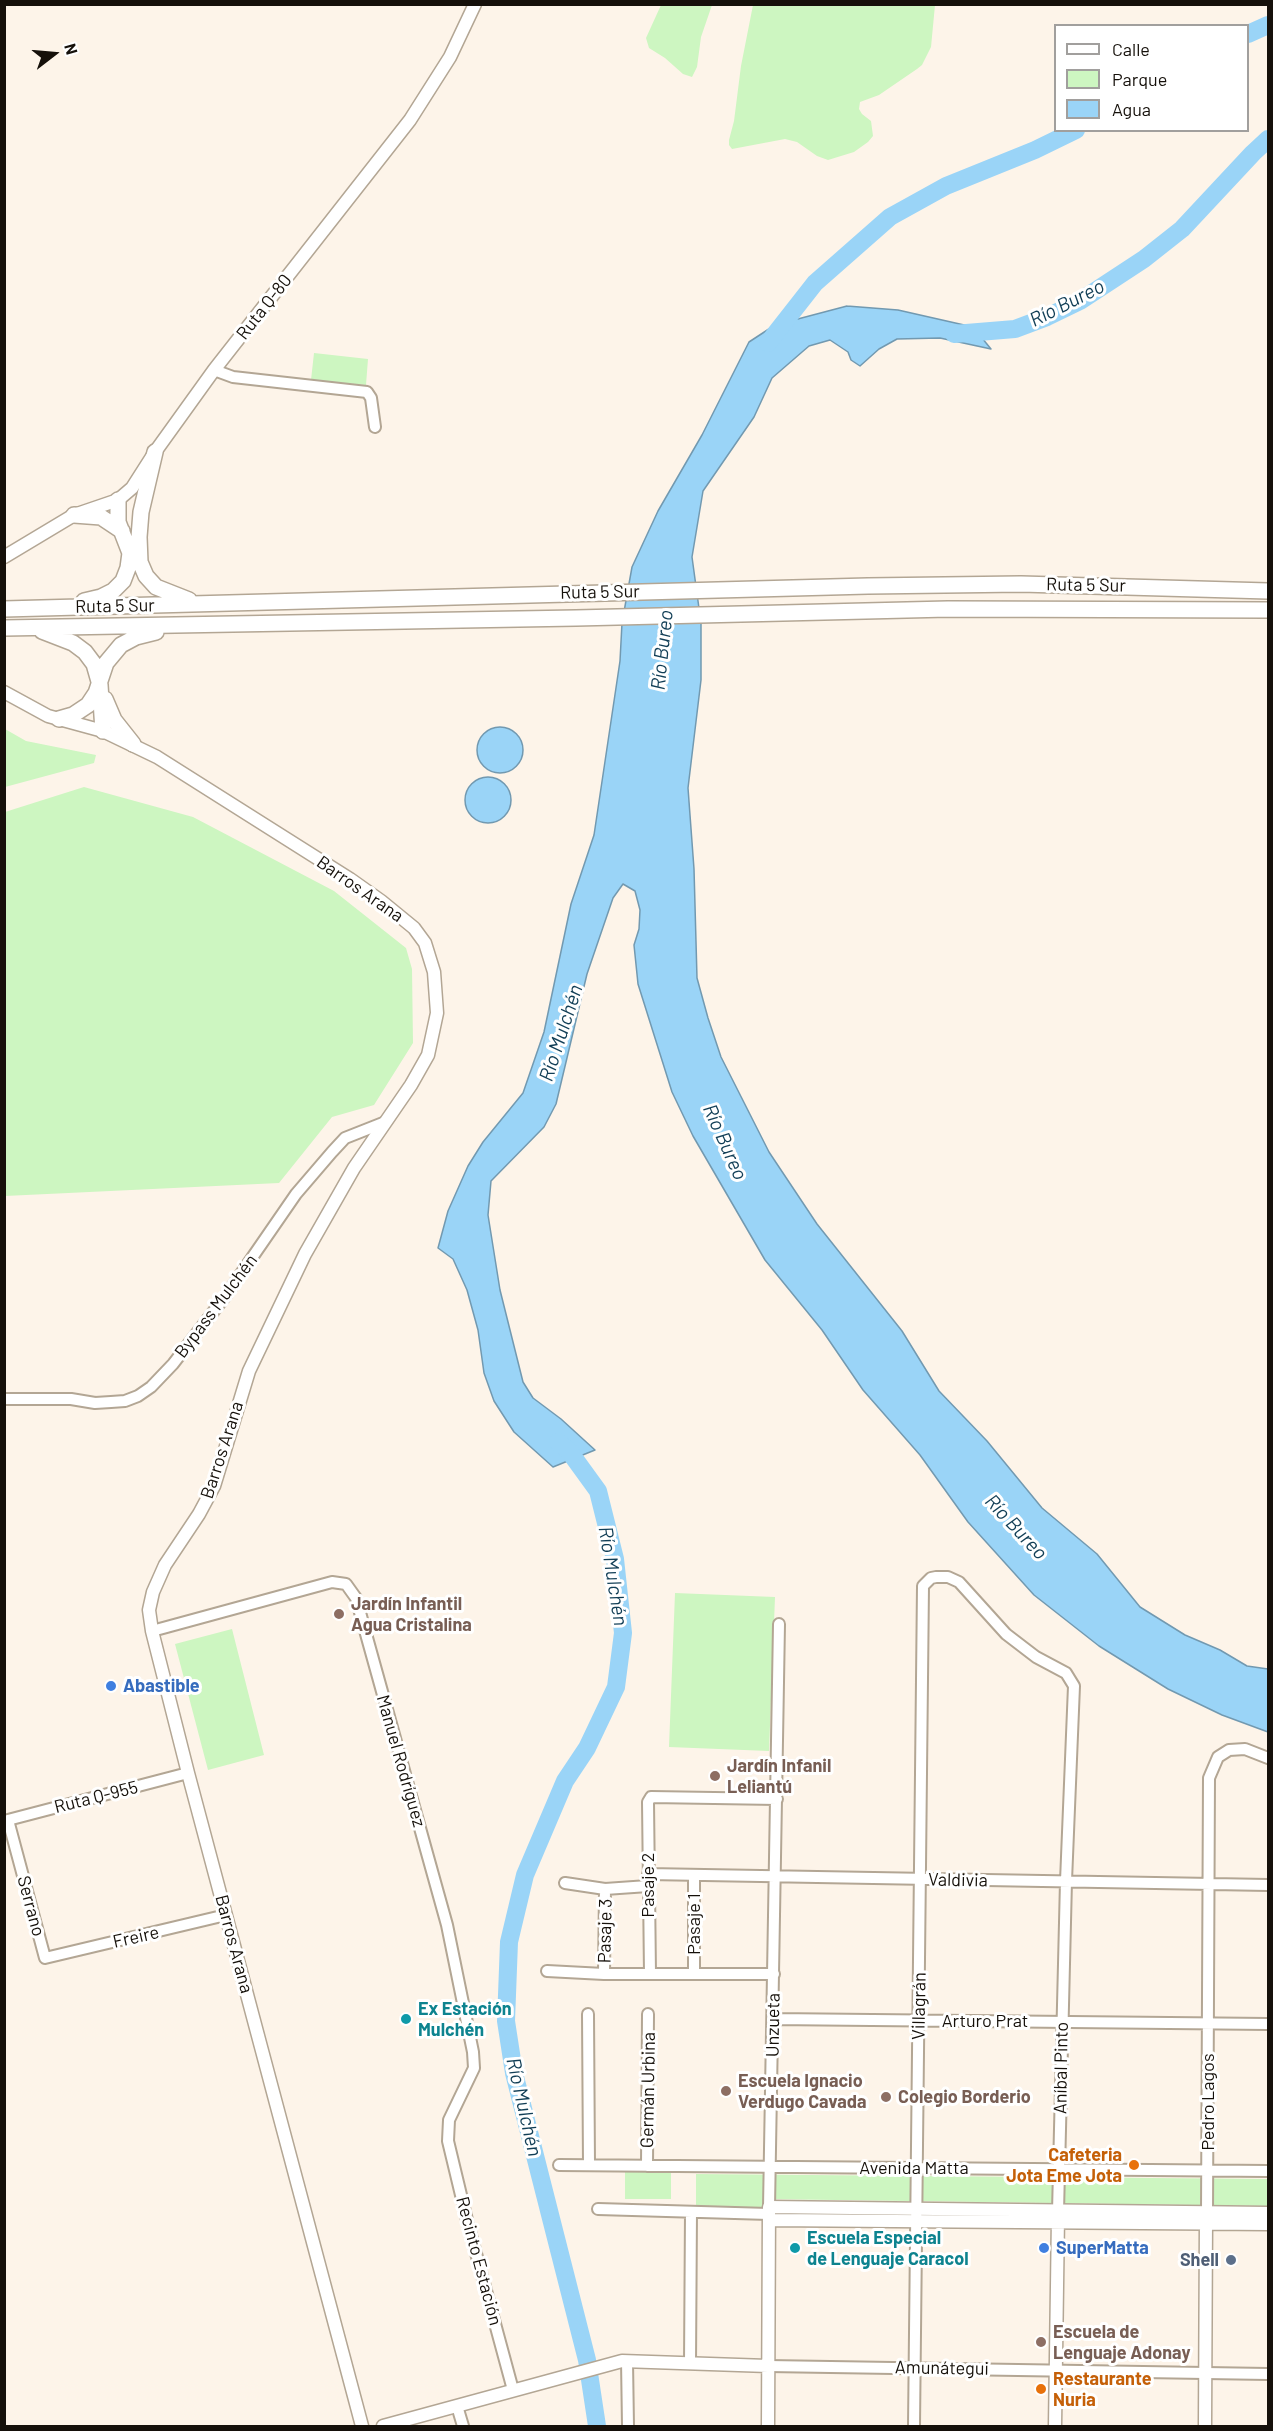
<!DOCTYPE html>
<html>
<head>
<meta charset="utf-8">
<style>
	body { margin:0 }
	#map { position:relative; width:1273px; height:2431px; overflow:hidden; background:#fdf4e9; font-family:Barlow,sans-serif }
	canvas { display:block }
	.frame { position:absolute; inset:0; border:6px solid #15100a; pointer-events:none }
	.legend { position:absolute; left:1054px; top:24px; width:195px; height:108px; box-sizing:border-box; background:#fff; border:2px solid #a19f9d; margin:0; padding:8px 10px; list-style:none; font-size:18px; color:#15100a }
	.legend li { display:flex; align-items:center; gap:12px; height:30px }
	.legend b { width:30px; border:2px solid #a19f9d }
	.north { position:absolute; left:24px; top:24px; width:60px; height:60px; -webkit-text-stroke:4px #fff; paint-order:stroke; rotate:74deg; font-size:16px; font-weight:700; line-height:24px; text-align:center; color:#15100a }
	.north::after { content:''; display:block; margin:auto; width:21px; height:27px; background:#15100a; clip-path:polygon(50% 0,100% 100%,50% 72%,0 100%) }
</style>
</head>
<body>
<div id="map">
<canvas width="1273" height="2431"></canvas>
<div class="frame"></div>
<ul class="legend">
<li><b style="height:8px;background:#fff"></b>Calle</li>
<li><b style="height:16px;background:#cdf6c1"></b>Parque</li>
<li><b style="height:16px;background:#9ad4f7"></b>Agua</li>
</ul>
<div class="north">N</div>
</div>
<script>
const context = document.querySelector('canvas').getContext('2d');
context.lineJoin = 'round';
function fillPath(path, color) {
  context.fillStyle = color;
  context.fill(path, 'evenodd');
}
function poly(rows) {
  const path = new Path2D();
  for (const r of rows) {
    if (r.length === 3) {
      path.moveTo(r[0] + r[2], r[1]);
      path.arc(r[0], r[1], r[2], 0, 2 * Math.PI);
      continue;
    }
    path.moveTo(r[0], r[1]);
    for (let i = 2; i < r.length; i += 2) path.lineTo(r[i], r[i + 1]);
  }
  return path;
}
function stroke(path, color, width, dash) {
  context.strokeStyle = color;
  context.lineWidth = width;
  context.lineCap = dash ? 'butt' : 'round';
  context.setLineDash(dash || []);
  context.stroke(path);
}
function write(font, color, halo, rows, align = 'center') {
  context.font = font + ' Barlow,sans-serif';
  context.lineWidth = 6;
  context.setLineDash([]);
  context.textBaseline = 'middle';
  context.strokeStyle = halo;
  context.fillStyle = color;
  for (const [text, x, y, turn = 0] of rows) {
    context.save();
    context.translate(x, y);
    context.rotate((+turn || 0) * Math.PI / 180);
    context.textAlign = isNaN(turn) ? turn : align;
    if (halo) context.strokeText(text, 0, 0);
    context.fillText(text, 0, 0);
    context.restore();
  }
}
const green = poly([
	[661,5,712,5,701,37,697,67,692,77,683,74,665,58,649,48,646,38],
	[753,5,935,5,931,47,922,65,917,69,879,95,860,102,859,109,862,114,871,121,873,136,868,142,854,152,828,160,817,156,797,142,785,139,732,149,729,145,729,140,734,121,741,66],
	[314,353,368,359,366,385,311,380],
	[5,729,26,741,96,755,94,763,5,787],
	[84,787,193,817,334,891,406,948,412,969,413,1043,374,1105,332,1117,279,1183,5,1196,5,812],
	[675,1593,775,1597,769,1751,669,1747],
	[232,1629,264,1755,208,1770,175,1644],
	[625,2171,671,2171,671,2199,625,2199],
	[696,2174,1268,2179,1268,2206,763,2199,763,2208,696,2207]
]);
const water = poly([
	[847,306,898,310,973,327,991,349,940,338,897,339,879,349,860,366,851,360,848,352,830,340,809,346,772,378,754,417,703,491,692,557,701,623,701,680,688,788,694,869,697,978,708,1018,721,1057,769,1152,817,1224,902,1331,939,1391,987,1441,1042,1508,1097,1554,1140,1607,1185,1635,1220,1650,1247,1666,1268,1669,1268,1732,1222,1715,1168,1689,1099,1646,1034,1595,968,1522,920,1455,863,1390,822,1330,765,1260,693,1136,672,1092,638,984,634,945,639,929,640,910,635,891,623,884,613,898,587,974,556,1104,544,1127,491,1181,488,1215,500,1290,523,1382,533,1398,561,1419,595,1450,553,1467,514,1432,494,1401,484,1373,478,1330,467,1290,453,1259,438,1248,448,1211,468,1166,483,1142,523,1093,544,1032,571,904,594,835,620,661,622,623,632,567,658,511,702,435,749,342,775,325,847,306],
	[500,750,23],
	[488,800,23]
]);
const river = poly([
	[1248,34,1268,25],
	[954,334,1015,329,1047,317,1080,301,1144,259,1182,229,1253,153,1268,139],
	[768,343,815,283,890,217,946,186,1035,150,1076,130],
	[558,1442,569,1451,598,1491,615,1559,623,1633,616,1687,587,1748,565,1781,525,1875,509,1942,506,2021,514,2073,587,2360,597,2426]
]);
const minor = poly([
	[214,370,233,377,367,392,371,398,375,427],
	[4,1399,71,1399,95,1403,111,1402,125,1401,138,1396,151,1387,173,1364,227,1294,296,1194,332,1152,345,1138,383,1123],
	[152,1631,332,1582,346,1584,356,1598,447,1925,473,2052,474,2068,449,2120,448,2141,467,2220,513,2390],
	[8,1820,45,1958,226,1915],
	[4,1821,188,1773],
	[648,1874,1268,1885],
	[694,1875,694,1974],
	[565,1883,605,1889,648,1886],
	[547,1971,604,1974,774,1974],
	[604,1974,605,1889],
	[650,1974,648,1802,651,1797,777,1799],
	[588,2014,589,2165],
	[773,2019,1268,2024],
	[559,2165,1268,2171],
	[647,2166,648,2014],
	[769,2207,779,1624],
	[598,2209,769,2214],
	[1207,2213,1209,1778,1218,1757,1229,1750,1245,1749,1268,1758],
	[627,2361,628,2426],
	[690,2363,691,2212],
	[768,2366,1268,2374],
	[457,2406,463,2426],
	[914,2426,923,1586,931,1578,936,1577,948,1577,959,1582,1006,1634,1036,1657,1066,1673,1074,1686,1066,1881,1058,2212]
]);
const major = poly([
	[4,557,74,515,118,500,132,488,155,452,214,370,410,120,450,57,475,4],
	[4,692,48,716,103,731,157,757,350,879,381,901,414,928,425,943,434,972,437,1013,428,1055,411,1085,354,1168,305,1254,249,1371,214,1486,199,1514,165,1565,153,1592,149,1610,152,1631,188,1773,362,2426],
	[769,2220,1268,2224],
	[383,2426,622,2361,768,2366],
	[768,2426,769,2207,1268,2213],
	[1055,2426,1058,2216],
	[1205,2426,1206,2218]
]);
const highway = poly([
	[155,452,141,512,139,537,140,562,146,576,156,587,189,600],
	[74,515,101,517,122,531],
	[84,601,101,597,113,591,123,581,128,568,130,553,118,522,118,500],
	[4,609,868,586,1021,584,1268,591],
	[4,628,576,618,948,609,1268,610],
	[42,631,73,643,85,652,94,664,100,685,103,731],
	[105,699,114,720,133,744],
	[59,719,73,715,88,705,96,693,106,663,121,645,136,637,156,632]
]);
const markers = [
	[339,1614,6,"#8d6e63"],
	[111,1686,6,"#3f7fe0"],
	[715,1776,6,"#8d6e63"],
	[406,2019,6,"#0f9aa8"],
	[726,2091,6,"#8d6e63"],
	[886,2097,6,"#8d6e63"],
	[1134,2165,6,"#e8710a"],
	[795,2248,6,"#0f9aa8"],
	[1044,2248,6,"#3f7fe0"],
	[1231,2260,6,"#5c6f8a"],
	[1041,2342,6,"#8d6e63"],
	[1041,2389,6,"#e8710a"]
];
const streetNames = [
	["Ruta Q-80",264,307,-52],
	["Ruta 5 Sur",1086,585,1],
	["Ruta 5 Sur",600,592,-1],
	["Ruta 5 Sur",115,606,-1],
	["Barros Arana",360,889,35],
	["Bypass Mulchén",216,1306,-53],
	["Barros Arana",222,1450,-72],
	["Manuel Rodríguez",401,1761,74],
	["Ruta Q-955",96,1797,-14],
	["Valdivia",958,1880,1],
	["Pasaje 2",648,1885,-90],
	["Serrano",31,1906,75],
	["Pasaje 1",694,1924,-90],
	["Pasaje 3",605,1931,-89],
	["Freire",136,1937,-13],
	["Barros Arana",234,1944,75],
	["Villagrán",919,2006,-89],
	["Arturo Prat",985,2021],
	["Unzueta",773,2025,-89],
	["Aníbal Pinto",1061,2068,-89],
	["Germán Urbina",648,2090,-89],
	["Pedro Lagos",1208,2102,-90],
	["Avenida Matta",914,2168],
	["Recinto Estación",479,2261,75],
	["Amunátegui",942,2368,1]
];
const educationNames = [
	["Jardín Infantil",351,1604],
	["Agua Cristalina",351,1625],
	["Jardín Infanil",727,1766],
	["Leliantú",727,1787],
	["Escuela Ignacio",738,2081],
	["Verdugo Cavada",738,2102],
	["Colegio Borderio",898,2097],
	["Escuela de",1053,2332],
	["Lenguaje Adonay",1053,2353]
];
const shopNames = [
	["Abastible",123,1686],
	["SuperMatta",1056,2248]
];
const cultureNames = [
	["Ex Estación",418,2009],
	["Mulchén",418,2030],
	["Escuela Especial",807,2238],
	["de Lenguaje Caracol",807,2259]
];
const foodNames = [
	["Cafeteria",1122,2155],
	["Jota Eme Jota",1122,2176],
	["Restaurante",1053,2379,"left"],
	["Nuria",1053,2400,"left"]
];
const serviceNames = [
	["Shell",1219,2260]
];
const waterNames = [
	["Río Bureo",1067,303,-27],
	["Río Bureo",662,650,-84],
	["Río Mulchén",561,1033,-72],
	["Río Bureo",725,1142,66],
	["Río Bureo",1016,1527,47],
	["Río Mulchén",613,1576,81],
	["Río Mulchén",524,2107,77]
];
fillPath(green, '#cdf6c1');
fillPath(water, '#9ad4f7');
stroke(water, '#7299b0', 1.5);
stroke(river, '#9ad4f7', 18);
stroke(minor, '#b3a694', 14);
stroke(major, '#b3a694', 15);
stroke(highway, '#b3a694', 18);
stroke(minor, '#fff', 10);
stroke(major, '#fff', 12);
stroke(highway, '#fff', 15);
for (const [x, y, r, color] of markers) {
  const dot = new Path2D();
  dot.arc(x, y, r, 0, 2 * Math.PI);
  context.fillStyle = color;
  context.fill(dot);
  stroke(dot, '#fff', 2);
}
write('18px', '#15100a', '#fff', streetNames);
write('bold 18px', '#785e54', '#fff', educationNames, 'left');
write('bold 18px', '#366cbe', '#fff', shopNames, 'left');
write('bold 18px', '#0d838f', '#fff', cultureNames, 'left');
write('bold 18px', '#c56008', '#fff', foodNames, 'right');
write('bold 18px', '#4e5e75', '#fff', serviceNames, 'right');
write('italic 20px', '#113e56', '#fff', waterNames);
</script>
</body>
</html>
